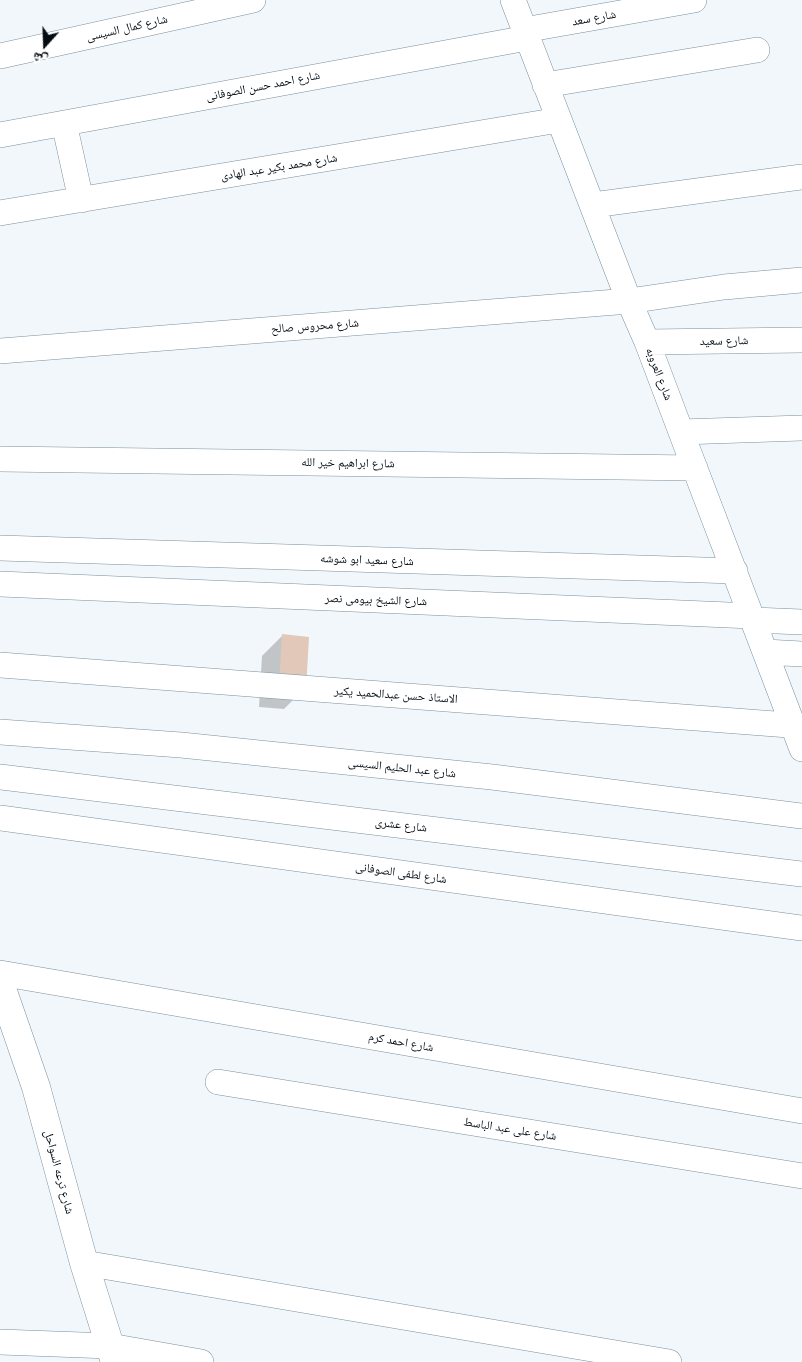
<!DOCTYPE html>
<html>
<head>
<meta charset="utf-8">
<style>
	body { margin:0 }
	#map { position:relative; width:802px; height:1362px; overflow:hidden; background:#f2f7fb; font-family:Mulish,"Noto Naskh Arabic",sans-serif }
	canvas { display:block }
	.north { position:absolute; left:20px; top:20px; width:50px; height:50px; -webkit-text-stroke:4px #fff; paint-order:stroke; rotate:200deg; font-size:14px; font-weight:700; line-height:20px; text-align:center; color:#050d13 }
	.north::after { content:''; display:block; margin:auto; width:18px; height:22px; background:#050d13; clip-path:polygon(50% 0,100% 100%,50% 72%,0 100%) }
</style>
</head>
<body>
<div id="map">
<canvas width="802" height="1362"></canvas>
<div class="north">ش</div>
</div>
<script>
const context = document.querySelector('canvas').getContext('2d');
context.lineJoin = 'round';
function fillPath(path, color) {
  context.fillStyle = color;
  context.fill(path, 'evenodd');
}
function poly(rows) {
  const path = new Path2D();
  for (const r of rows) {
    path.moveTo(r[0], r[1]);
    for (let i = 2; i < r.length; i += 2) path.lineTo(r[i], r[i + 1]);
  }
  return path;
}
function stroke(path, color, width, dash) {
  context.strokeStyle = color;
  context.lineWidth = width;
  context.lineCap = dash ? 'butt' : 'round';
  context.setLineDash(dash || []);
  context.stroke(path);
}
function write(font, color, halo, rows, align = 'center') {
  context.font = font + ' Mulish,"Noto Naskh Arabic",sans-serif';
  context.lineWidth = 4.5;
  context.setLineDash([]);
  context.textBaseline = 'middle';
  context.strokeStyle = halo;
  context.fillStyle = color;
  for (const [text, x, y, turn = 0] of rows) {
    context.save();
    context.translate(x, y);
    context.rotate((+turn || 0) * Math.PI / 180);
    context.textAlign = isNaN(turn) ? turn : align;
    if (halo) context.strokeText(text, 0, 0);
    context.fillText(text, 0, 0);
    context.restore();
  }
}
const shadow = poly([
	[283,635,305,688,284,709,259,707,262,656]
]);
const building = poly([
	[282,634,309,637,306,689,279,687]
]);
const street = poly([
	[513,0,629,301,647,342,681,432,802,749],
	[524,30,694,0],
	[0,56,253,0],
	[545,85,757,50],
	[64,123,81,200],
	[0,135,527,38],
	[593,205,802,177],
	[0,213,559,120],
	[647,342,802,340],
	[0,351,629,301,724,287,802,280],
	[681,432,802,428],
	[0,459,695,468],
	[0,548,735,571],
	[0,584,752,616],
	[753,620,802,622],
	[765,652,802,654],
	[0,665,802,726],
	[0,732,181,745,492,777,802,816],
	[0,777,802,874],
	[0,818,802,928],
	[0,973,802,1111],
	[218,1082,802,1176],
	[84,1263,669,1362],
	[0,1342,110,1346,201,1362]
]);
const secondary = poly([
	[0,983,36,1087,84,1263,115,1362]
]);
const streetNames = [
	["شارع سعد",594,18,-10],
	["شارع كمال السيسى",127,28,-13],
	["شارع احمد حسن الصوفانى",263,86,-11],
	["شارع محمد بكير عبد الهادى",279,167,-9],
	["شارع محروس صالح",315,326,-4],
	["شارع سعيد",724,341,-1],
	["شارع العروبه",659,374,69],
	["شارع ابراهيم خير الله",348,463,1],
	["شارع سعيد ابو شوشه",367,560,2],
	["شارع الشيخ بيومى نصر",376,600,2],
	["الاستاذ حسن عبدالحميد يكير",396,695,4],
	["شارع عبد الحليم السيسى",402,768,6],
	["شارع عشرى",401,825,7],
	["شارع لطفى الصوفانى",401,873,8],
	["شارع احمد كرم",401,1042,10],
	["شارع على عبد الباسط",510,1129,9],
	["شارع ترعه السواحل",59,1172,75]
];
fillPath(shadow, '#0003');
fillPath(building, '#e1c8b8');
stroke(street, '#79909f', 26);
stroke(secondary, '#79909f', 29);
stroke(street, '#fff', 25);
stroke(secondary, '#fff', 28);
write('12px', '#050d13', '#fff', streetNames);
</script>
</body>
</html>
